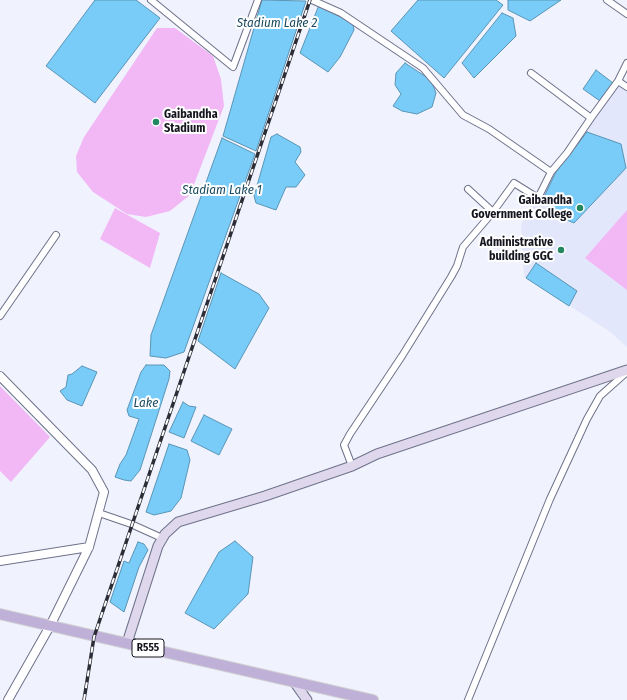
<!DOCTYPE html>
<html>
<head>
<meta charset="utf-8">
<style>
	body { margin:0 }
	canvas { display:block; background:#f0f2fd }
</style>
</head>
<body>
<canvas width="627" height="700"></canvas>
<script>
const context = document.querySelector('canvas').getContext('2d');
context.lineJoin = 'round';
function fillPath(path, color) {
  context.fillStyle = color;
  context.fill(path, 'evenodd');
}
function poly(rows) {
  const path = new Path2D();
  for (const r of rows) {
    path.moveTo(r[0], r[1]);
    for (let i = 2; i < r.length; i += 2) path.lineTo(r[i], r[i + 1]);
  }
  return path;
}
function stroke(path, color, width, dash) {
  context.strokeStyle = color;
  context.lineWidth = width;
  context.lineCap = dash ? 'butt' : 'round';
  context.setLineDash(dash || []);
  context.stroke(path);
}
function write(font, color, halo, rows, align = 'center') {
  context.font = font + ' "Fira Sans Condensed",sans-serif';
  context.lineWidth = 4;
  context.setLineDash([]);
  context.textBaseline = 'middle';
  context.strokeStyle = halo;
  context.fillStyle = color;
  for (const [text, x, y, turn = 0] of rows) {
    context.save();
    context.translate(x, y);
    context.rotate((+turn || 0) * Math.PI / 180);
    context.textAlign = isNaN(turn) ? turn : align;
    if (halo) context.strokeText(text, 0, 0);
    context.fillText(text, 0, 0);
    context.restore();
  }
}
const built = poly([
	[618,82,627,88,627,347,609,331,524,277,521,224]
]);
const green = poly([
	[157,28,175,28,213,56,221,79,224,106,190,195,170,211,146,217,127,214,93,192,77,172,76,156,84,137],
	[115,208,160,233,150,268,100,239],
	[627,210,627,290,585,258],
	[0,386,50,437,11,482,0,471]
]);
const water = poly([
	[95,0,136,0,160,18,95,103,46,66,95,0],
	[262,0,306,1,256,151,223,136,262,0],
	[418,0,496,0,503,5,444,78,391,31,418,0],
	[508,0,561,0,530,21,508,10,508,0],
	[319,5,353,24,354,30,340,57,328,72,300,53,319,5],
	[502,13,513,18,516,36,474,78,462,63,502,13],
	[405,63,431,80,436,93,432,107,417,114,402,111,393,106,401,94,395,85,396,73,405,63],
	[596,70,613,83,600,101,583,89,596,70],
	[587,132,621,144,626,168,574,223,560,217,542,201,556,172,587,132],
	[277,134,300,147,301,152,295,162,305,175,296,187,286,187,276,210,256,203,254,196,271,137,277,134],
	[222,138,255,154,184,352,166,358,150,356,151,335,222,138],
	[536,263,577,291,569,306,526,278,536,263],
	[221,273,259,294,269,308,235,369,198,341,221,273],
	[146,365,164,365,170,371,169,379,140,470,131,481,124,480,115,477,120,464,126,455,139,419,129,416,127,410,141,372,146,365],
	[82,366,97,372,82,406,67,400,60,391,66,387,68,375,72,374,82,366],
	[183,402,189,406,196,407,184,438,169,432,183,402],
	[204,415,232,429,219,455,191,441,204,415],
	[169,444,187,450,190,460,181,498,171,511,154,515,146,512,169,444],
	[235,541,253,557,248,594,214,629,185,613,219,552,235,541],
	[138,542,144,544,148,550,139,567,124,612,110,602,124,561,129,563,138,542]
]);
const minor = poly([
	[151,0,233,67,258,0],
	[312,0,341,13,423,68,463,115,489,129,551,172],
	[607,0,627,14],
	[531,73,591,118,618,81,627,63],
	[618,81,627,87],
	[493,212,514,183,538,198,551,172,567,153,591,118],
	[0,316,56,235],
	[352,466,344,445,350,434,402,356,451,277,457,266,463,247,493,212,468,189],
	[99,513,131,524,162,538],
	[468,700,550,499,587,419,600,396,627,372]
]);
const tertiary = poly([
	[0,376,92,470,104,492,89,547,50,626,8,700],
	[0,561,89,547]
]);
const secondary = poly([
	[127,643,158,546,165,534,178,522,265,496,352,466,377,454,627,370],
	[295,683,307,700]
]);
const primary = poly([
	[0,614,373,700]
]);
const rail = poly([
	[84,700,94,637,310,0]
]);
const markers = [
	[156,122,4,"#238760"],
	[580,208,4,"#238760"],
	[561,250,4,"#238760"]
];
const shields = [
	[148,648,32]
];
const shieldNames = [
	["R555",148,648]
];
const poiNames = [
	["Gaibandha",164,115,"left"],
	["Stadium",164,129,"left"],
	["Gaibandha",572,201],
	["Government College",572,215],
	["Administrative",553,243],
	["building GGC",553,257]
];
const waterNames = [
	["Stadium Lake 2",277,23],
	["Stadiam Lake 1",222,190],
	["Lake",146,403]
];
fillPath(built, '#e3e7fb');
fillPath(green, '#f2b8f6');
fillPath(water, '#78ccf7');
stroke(water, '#5a95b6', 1);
stroke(minor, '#6e728a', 8);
stroke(tertiary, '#6e728a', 10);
stroke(secondary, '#6e728a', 11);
stroke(primary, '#d0d0d2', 12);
stroke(minor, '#fff', 6);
stroke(tertiary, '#fff', 8);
stroke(secondary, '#dfd7ec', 9);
stroke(primary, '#bfb0d8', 10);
stroke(rail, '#2c2d37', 3.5);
stroke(rail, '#fff', 2, [6]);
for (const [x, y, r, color] of markers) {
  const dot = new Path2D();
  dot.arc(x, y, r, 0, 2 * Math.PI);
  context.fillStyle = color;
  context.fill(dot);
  stroke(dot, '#fff', 1.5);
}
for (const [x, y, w] of shields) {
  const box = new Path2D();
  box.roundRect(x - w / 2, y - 9, w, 18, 3);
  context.fillStyle = '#fff';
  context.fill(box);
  stroke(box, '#14151f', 1);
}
write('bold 11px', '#14151f', null, shieldNames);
write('bold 12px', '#14151f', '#fff', poiNames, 'right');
write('italic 13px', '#1c4b61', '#fff', waterNames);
</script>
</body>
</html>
